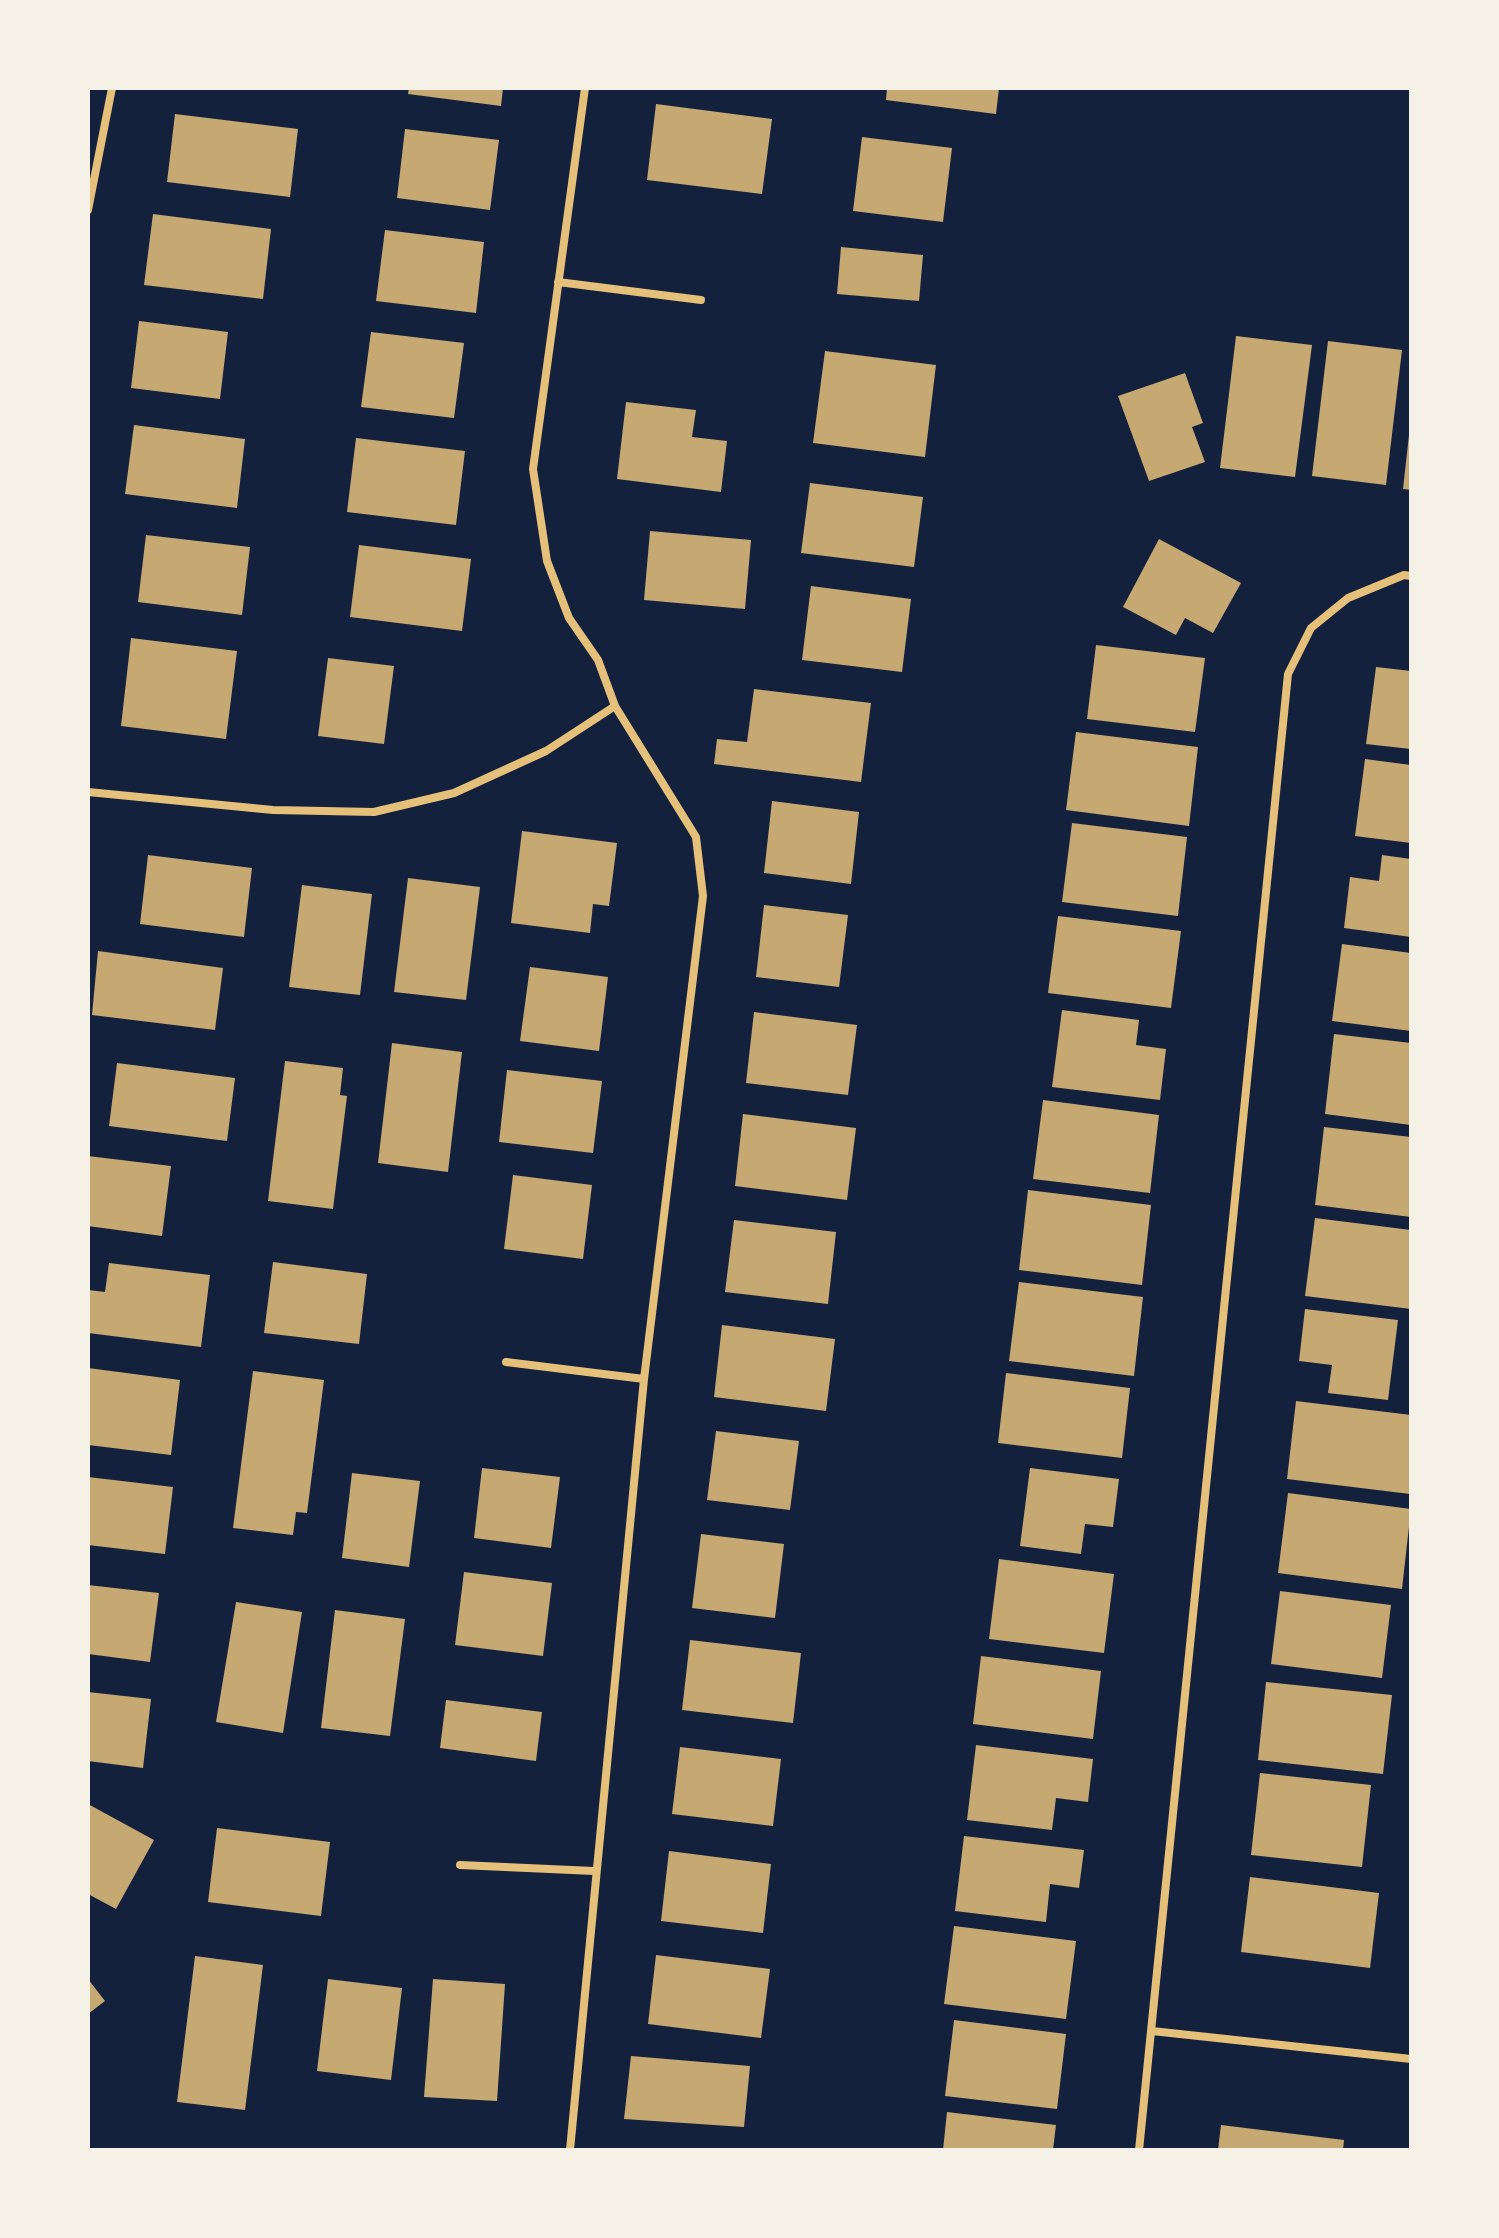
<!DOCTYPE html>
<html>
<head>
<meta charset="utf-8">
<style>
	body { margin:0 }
	#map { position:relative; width:1499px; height:2238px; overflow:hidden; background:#14213d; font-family:"Public Sans",sans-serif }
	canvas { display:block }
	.frame { position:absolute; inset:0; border:90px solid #f6f1e7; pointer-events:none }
</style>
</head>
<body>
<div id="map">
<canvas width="1499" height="2238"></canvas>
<div class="frame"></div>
</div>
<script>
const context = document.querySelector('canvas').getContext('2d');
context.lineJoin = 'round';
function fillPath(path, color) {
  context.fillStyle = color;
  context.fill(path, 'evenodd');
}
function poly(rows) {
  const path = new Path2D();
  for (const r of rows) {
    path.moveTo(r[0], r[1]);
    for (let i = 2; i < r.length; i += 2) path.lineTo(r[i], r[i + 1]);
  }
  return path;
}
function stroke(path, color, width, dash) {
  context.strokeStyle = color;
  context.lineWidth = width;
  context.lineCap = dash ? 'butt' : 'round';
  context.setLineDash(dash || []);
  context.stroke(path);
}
const building = poly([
	[409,88,503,88,501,106,408,94],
	[887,88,999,88,996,114,886,100],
	[656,104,772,119,762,194,647,180],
	[175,114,298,129,290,197,167,182],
	[405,129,499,140,490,210,397,198],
	[862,137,952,148,943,222,853,211],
	[153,214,271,229,263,299,144,285],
	[385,230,484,242,476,313,376,301],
	[841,247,923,255,919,301,837,294],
	[139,321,228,332,220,399,131,388],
	[371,332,464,343,454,418,361,407],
	[1236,336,1312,345,1295,477,1220,468],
	[1328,341,1402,350,1386,485,1312,476],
	[825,351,936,365,925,457,813,443],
	[1185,373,1203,423,1192,427,1205,462,1149,481,1118,396],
	[626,402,696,410,692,437,727,441,721,492,617,479],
	[134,425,245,439,237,508,125,494],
	[1409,435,1411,436,1411,490,1403,489],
	[356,438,465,451,456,525,347,512],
	[810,483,923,497,914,567,801,553],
	[650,531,751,540,745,609,644,600],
	[146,535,250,547,242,615,138,602],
	[1159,539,1241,583,1213,633,1185,618,1176,635,1123,607],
	[359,545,471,559,462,631,350,617],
	[811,586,911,599,902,672,802,660],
	[131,638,237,651,226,739,121,726],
	[1096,645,1205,658,1195,732,1087,719],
	[328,658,394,666,384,744,318,736],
	[1376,667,1411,671,1411,749,1366,744],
	[754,689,871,703,861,782,714,764,717,739,747,742],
	[1076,732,1198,747,1189,826,1066,810],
	[1365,759,1411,765,1411,843,1355,836],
	[772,801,859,812,851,884,764,873],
	[1072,823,1187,837,1178,916,1062,902],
	[522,831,617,843,609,906,593,904,590,933,511,923],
	[148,855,252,868,244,937,140,924],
	[1382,855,1411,859,1411,937,1344,928,1350,877,1379,881],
	[408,878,480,887,466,1000,394,992],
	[302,885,372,894,360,995,289,987],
	[764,905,848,915,839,987,756,977],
	[1058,916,1181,931,1171,1008,1048,993],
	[1342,944,1411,953,1411,1031,1332,1021],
	[98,951,223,968,215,1030,92,1015],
	[530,967,608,977,599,1051,520,1041],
	[1062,1010,1139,1020,1136,1045,1166,1049,1160,1100,1052,1087],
	[754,1012,857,1025,848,1095,746,1083],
	[1334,1034,1411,1043,1411,1125,1325,1114],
	[392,1043,462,1052,448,1172,378,1163],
	[285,1061,343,1068,340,1095,347,1096,333,1209,268,1201],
	[117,1063,235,1078,227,1141,109,1126],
	[507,1070,602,1081,593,1153,499,1142],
	[1043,1100,1159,1115,1150,1193,1033,1179],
	[743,1114,856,1128,847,1200,735,1186],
	[1324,1127,1411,1137,1411,1217,1315,1205],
	[88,1156,171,1166,162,1236,88,1226],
	[513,1175,592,1185,583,1259,504,1249],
	[1028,1190,1151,1205,1142,1285,1019,1270],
	[1315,1218,1411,1230,1411,1309,1305,1296],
	[734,1220,836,1232,828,1304,725,1292],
	[273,1262,367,1274,359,1344,264,1333],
	[109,1263,210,1275,201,1347,88,1333,88,1290,105,1292],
	[1019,1282,1143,1297,1134,1376,1009,1361],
	[1305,1309,1398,1320,1388,1400,1328,1393,1332,1365,1299,1361],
	[722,1325,835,1339,826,1411,714,1397],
	[88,1368,180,1380,171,1455,88,1445],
	[253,1371,324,1380,307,1513,296,1512,293,1535,233,1528],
	[1006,1373,1130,1388,1122,1458,998,1443],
	[1296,1401,1411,1415,1410,1494,1287,1479],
	[716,1431,799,1441,790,1510,707,1500],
	[482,1468,560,1477,551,1548,474,1538],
	[1030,1468,1119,1479,1113,1527,1085,1524,1081,1554,1020,1546],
	[352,1473,420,1481,409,1567,342,1558],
	[88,1477,173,1487,165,1554,88,1545],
	[1288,1493,1411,1509,1402,1589,1278,1573],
	[701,1534,784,1544,775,1618,692,1608],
	[999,1559,1114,1574,1104,1653,989,1639],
	[464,1572,552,1583,543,1656,455,1645],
	[88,1585,159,1593,150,1662,88,1654],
	[1280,1591,1391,1605,1382,1678,1271,1664],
	[236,1602,302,1612,283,1733,216,1722],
	[335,1610,405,1619,390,1736,321,1728],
	[690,1640,801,1653,793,1723,682,1710],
	[981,1656,1101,1671,1093,1739,973,1724],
	[1266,1682,1392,1695,1383,1774,1258,1760],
	[88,1692,151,1699,143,1768,88,1761],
	[446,1700,542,1712,536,1761,440,1748],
	[976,1745,1093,1759,1088,1802,1056,1798,1052,1830,967,1820],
	[680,1747,781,1759,773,1826,672,1814],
	[1260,1773,1371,1785,1362,1867,1251,1855],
	[88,1804,154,1840,116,1909,88,1894],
	[217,1828,330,1842,321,1916,208,1902],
	[964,1836,1084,1850,1079,1888,1050,1884,1046,1922,955,1911],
	[669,1851,771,1864,763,1933,661,1921],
	[1250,1877,1379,1893,1370,1968,1241,1952],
	[954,1926,1076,1941,1066,2019,944,2004],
	[656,1955,770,1969,761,2038,648,2024],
	[195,1956,263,1965,245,2110,177,2102],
	[88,1979,105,2001,88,2014],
	[328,1979,402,1988,391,2080,317,2071],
	[433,1979,505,1984,497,2101,424,2097],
	[954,2020,1066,2034,1057,2109,945,2096],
	[631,2056,750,2066,744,2127,624,2119],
	[947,2112,1056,2125,1053,2150,943,2150],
	[1221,2125,1344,2140,1343,2150,1218,2150]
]);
const minor = poly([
	[88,210,112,88],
	[558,282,701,300],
	[88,792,273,810,374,812,454,793,546,751,615,706],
	[506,1362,644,1379],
	[460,1865,594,1871],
	[1152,2031,1411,2059],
	[570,2150,644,1379,703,896,696,837,615,706,598,660,569,618,547,561,533,469,585,88],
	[1139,2150,1288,674,1311,628,1348,598,1404,575,1411,576]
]);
fillPath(building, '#c6a872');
stroke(minor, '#e5c07b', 8);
</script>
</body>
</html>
